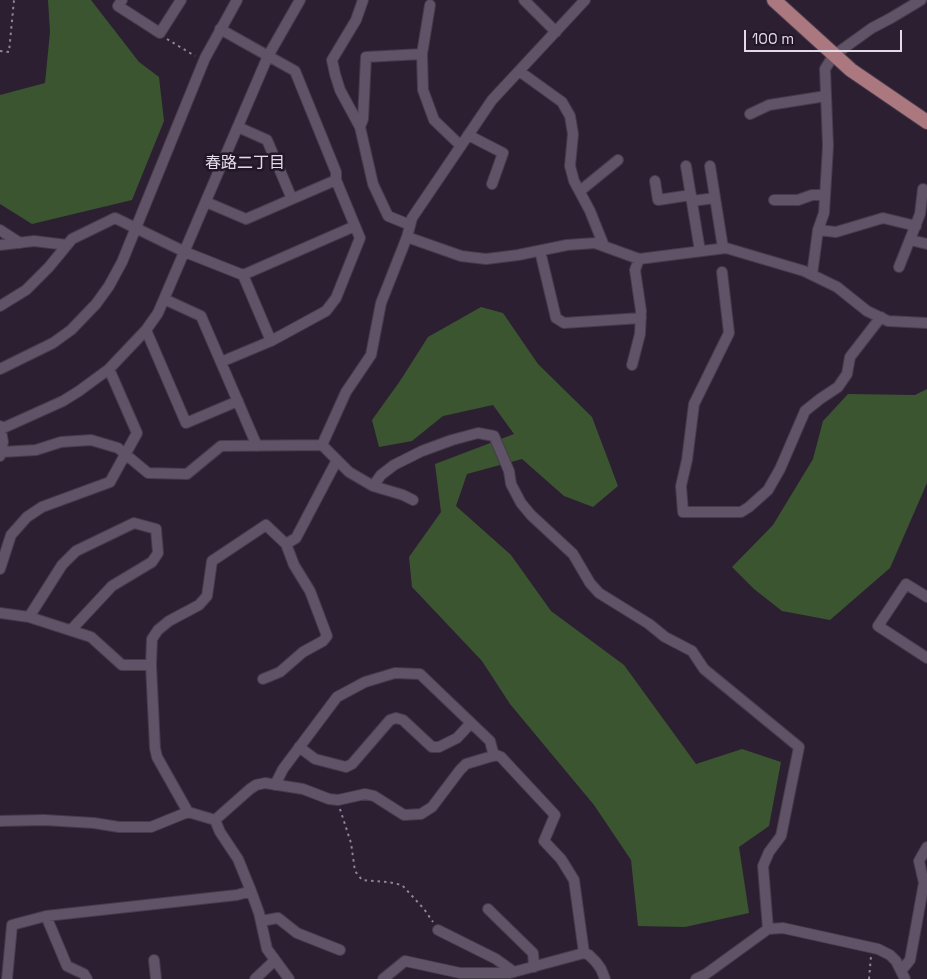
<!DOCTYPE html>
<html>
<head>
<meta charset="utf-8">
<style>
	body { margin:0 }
	#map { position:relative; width:927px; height:979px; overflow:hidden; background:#2c1f32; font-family:"Space Grotesk",sans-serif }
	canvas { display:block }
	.scale { position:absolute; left:744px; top:30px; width:158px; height:22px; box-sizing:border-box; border:2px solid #e3dbe8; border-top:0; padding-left:6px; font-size:15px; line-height:18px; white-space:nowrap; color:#e3dbe8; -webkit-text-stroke:4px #221628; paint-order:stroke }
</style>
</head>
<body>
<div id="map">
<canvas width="927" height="979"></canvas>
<div class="scale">100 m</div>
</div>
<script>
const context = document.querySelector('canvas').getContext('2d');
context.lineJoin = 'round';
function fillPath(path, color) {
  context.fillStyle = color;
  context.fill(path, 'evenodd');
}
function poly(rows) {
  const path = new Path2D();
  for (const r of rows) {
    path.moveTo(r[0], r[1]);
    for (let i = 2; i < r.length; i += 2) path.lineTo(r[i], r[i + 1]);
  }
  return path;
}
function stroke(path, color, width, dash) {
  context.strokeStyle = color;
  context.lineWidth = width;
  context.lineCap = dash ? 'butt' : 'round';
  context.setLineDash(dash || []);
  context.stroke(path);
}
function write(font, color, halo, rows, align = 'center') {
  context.font = font + ' "Space Grotesk","Noto Sans JP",sans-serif';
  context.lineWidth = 5;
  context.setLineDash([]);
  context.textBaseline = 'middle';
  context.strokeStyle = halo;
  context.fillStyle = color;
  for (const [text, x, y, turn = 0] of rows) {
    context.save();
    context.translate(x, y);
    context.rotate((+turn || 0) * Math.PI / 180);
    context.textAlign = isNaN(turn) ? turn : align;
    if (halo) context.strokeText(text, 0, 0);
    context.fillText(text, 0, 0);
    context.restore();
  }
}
const green = poly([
	[48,0,91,0,139,62,159,77,164,121,132,200,32,224,0,204,0,95,45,83,50,32],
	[481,307,503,313,538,364,592,417,618,486,593,507,564,496,522,459,467,474,456,506,511,555,551,611,624,665,696,764,742,749,781,762,769,826,739,847,749,913,685,927,638,926,631,860,594,805,510,704,482,661,412,587,409,557,441,512,435,464,514,434,493,405,443,416,412,441,379,447,372,420,400,381,428,337],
	[927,389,927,483,890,568,830,620,782,611,754,589,732,567,773,525,813,459,823,421,848,394,915,395]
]);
const path = poly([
	[167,39,195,56],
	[0,51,9,52,14,0],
	[340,809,351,843,355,871,362,880,388,882,402,885,424,909,433,922],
	[869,979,871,956]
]);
const minor = poly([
	[122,0,118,6,160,33,181,0],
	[363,0,356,20,332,60,335,74,340,90,360,127,373,184,388,216,410,225],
	[524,0,556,32],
	[585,0,492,100,412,218,407,237,461,256,486,259,518,255,567,245,595,243,639,259,726,248,804,271,837,287,867,311,888,321,927,323],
	[430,5,422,54,423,90,434,120,461,146],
	[220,29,295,71,336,172,336,180],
	[519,71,562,102,570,116,573,134,570,166,574,181,590,211,604,246],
	[750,114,769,105,826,96],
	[238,127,267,140,292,199],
	[360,127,363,119,366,57,422,54],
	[468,135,503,153,492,184],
	[686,166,700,251],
	[710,166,723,248],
	[655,181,658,200,691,195],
	[580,191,618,160],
	[774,200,798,200,812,195,825,195],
	[692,201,715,198],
	[206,202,246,219,336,180,355,226,243,275,271,341,221,362],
	[0,230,20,243],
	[818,230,836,232,883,218,916,226],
	[910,240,927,244],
	[0,245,34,241,67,245],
	[540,251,556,318,564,323,641,318],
	[899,267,920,214,923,189],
	[722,272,729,333,694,404,687,460,681,486,683,512,741,512,749,507,768,490,780,469,805,411,820,399,838,387,847,374,850,357,881,317],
	[812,275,818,230,824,213,828,146,825,69,833,56,872,28,891,18,921,0],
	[164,299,201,316,257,446],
	[0,306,26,290,49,267,72,239,115,218,185,252,243,275],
	[146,330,186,423,238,401],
	[271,341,326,311,336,298,360,238,355,226],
	[632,365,640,334,641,311,635,270,639,259],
	[0,369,53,343,71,330,96,304,109,286,122,262,205,58,237,0],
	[0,426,3,442,0,456],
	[1,429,63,401,79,391,109,369,146,330,158,313,268,56,300,0],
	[322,445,349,472,373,486,403,495,413,500],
	[2,452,36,450,61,442,91,440,118,448,148,473,187,474,221,446,322,445,346,392,371,355,381,303,407,237],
	[373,486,381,475,394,465,422,451,452,440,478,433,494,436,509,471,511,484,521,503,531,515,573,554,590,583,599,593,649,624,665,637,692,651,704,669,799,747,781,836,769,852,763,866,768,929],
	[286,544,296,538,337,460],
	[0,569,11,535,27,517,42,507,110,482,137,433,109,369],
	[927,597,906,584,878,626,927,658],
	[0,613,29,617,91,637,122,665,151,665],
	[29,617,62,565,76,551,134,523,156,529,158,553,152,562,112,586,71,630],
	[263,679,280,672,303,652,323,641,327,636,310,591,294,565,286,544,266,525,212,561,207,596,199,605,169,621,158,630,152,639,151,665,155,748,157,757,188,812,215,820,220,832,238,859,251,891,259,913,267,949,289,979],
	[299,747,315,759,346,767,352,764,390,720,396,718,403,720,432,747,439,747,457,738,471,723],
	[275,785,283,769,337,697,365,682,395,673,420,674,490,741,494,756],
	[215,820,250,789,256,785,265,783,303,789,329,799,338,800,365,794,374,796,404,815,421,814,432,807,460,770,466,764,496,755,501,757,555,815,544,841,561,859,574,880,584,953],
	[0,821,44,820,94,823,119,827,151,827,188,812],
	[488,909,533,953,534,967],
	[261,921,278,918,297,933,340,950],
	[438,930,496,959,514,972],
	[154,960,156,979],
	[901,971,910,960,924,883,919,861,927,847],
	[7,979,12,925,46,916],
	[87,979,84,974,67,966,46,916,237,895,251,891],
	[255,979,275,960],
	[383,979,405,961,460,973,510,973,584,953,589,955,596,962,601,969,605,979],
	[696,979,706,974,768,929,783,928,878,949,890,955,896,961,905,979]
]);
const major = poly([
	[774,0,851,70,927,122]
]);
const neighbourhoodNames = [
	["春路二丁目",245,164]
];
fillPath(green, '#3b5530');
stroke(minor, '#463b4b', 12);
stroke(major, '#463b4b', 16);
stroke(path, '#8f8595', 2, [2.5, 4]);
stroke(minor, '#605267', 10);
stroke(major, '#ac7880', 14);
write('16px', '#e3dbe8', '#221628', neighbourhoodNames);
</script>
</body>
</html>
